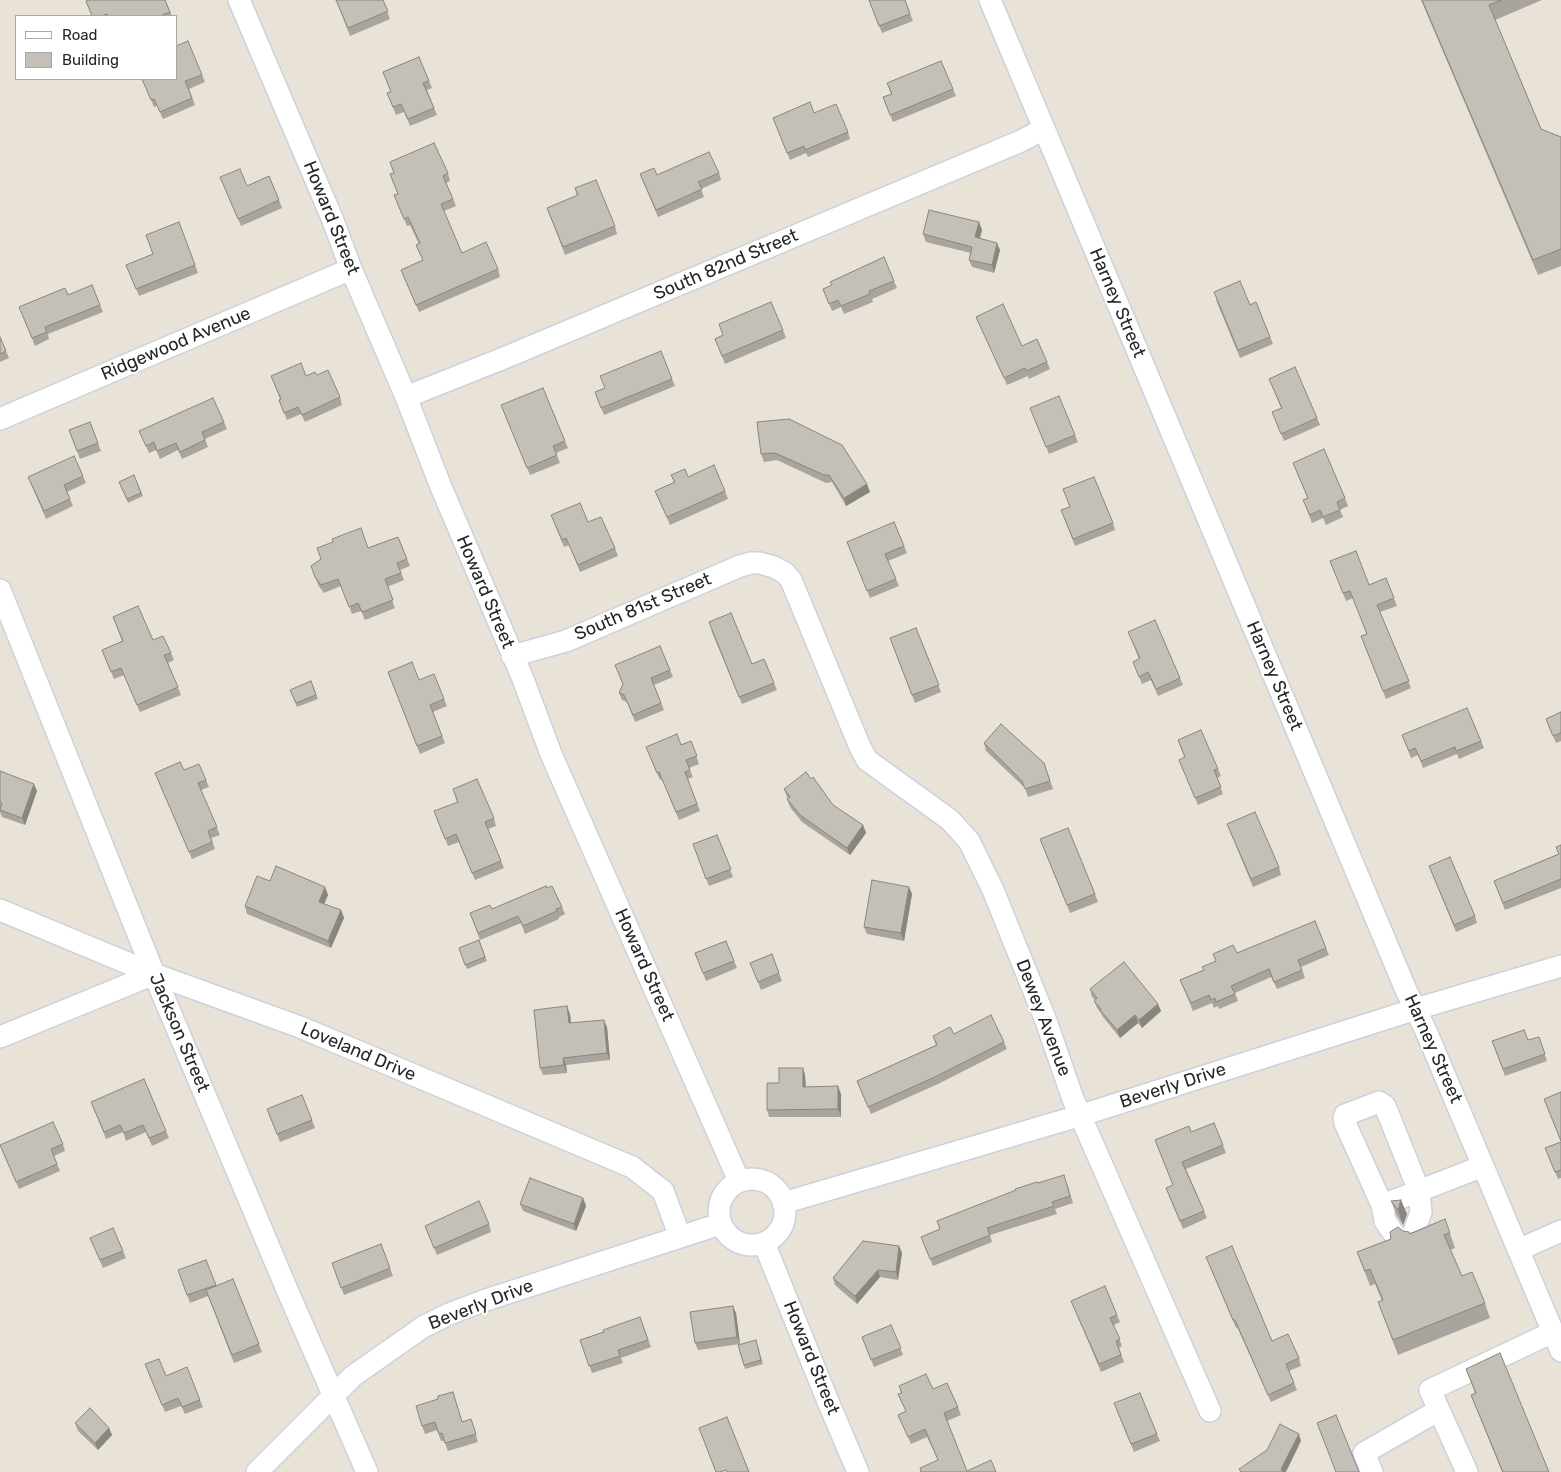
<!DOCTYPE html>
<html>
<head>
<meta charset="utf-8">
<style>
	body { margin:0 }
	#map { position:relative; width:1561px; height:1472px; overflow:hidden; background:#e9e2d7; font-family:Rubik,sans-serif }
	canvas { display:block }
	.legend { position:absolute; left:15px; top:15px; width:162px; height:65px; box-sizing:border-box; background:#fff; border:1px solid #a8a8a8; margin:0; padding:6px 9px; list-style:none; font-size:15px; color:#262626 }
	.legend li { display:flex; align-items:center; gap:10px; height:25px }
	.legend b { width:25px; border:1px solid #a8a8a8 }
</style>
</head>
<body>
<div id="map">
<canvas width="1561" height="1472"></canvas>
<ul class="legend">
<li><b style="height:6px;background:#fff"></b>Road</li>
<li><b style="height:14px;background:#c4bfb7"></b>Building</li>
</ul>
</div>
<script>
const context = document.querySelector('canvas').getContext('2d');
context.lineJoin = 'round';
function poly(rows) {
  const path = new Path2D();
  for (const r of rows) {
    if (r.length === 3) {
      path.moveTo(r[0] + r[2], r[1]);
      path.arc(r[0], r[1], r[2], 0, 2 * Math.PI);
      continue;
    }
    path.moveTo(r[0], r[1]);
    for (let i = 2; i < r.length; i += 2) path.lineTo(r[i], r[i + 1]);
  }
  return path;
}
function stroke(path, color, width, dash) {
  context.strokeStyle = color;
  context.lineWidth = width;
  context.lineCap = dash ? 'butt' : 'round';
  context.setLineDash(dash || []);
  context.stroke(path);
}
function fillPath(path, color) {
  context.fillStyle = color;
  context.fill(path, 'evenodd');
}
function write(font, color, halo, rows, align = 'center') {
  context.font = font + ' Rubik,sans-serif';
  context.lineWidth = 4.5;
  context.setLineDash([]);
  context.textBaseline = 'middle';
  context.strokeStyle = halo;
  context.fillStyle = color;
  for (const [text, x, y, turn = 0] of rows) {
    context.save();
    context.translate(x, y);
    context.rotate((+turn || 0) * Math.PI / 180);
    context.textAlign = isNaN(turn) ? turn : align;
    if (halo) context.strokeText(text, 0, 0);
    context.fillText(text, 0, 0);
    context.restore();
  }
}
const minor = poly([
	[239,0,332,218,351,269,406,397,441,487,523,679,551,754,739,1181],
	[990,0,1406,990,1426,1031,1561,1351],
	[406,397,504,358,1021,141,1044,129],
	[0,419,351,269],
	[0,590,154,974,288,1292,367,1472],
	[512,656,566,641,740,566,751,563,760,563,774,567,785,573,791,580,860,747,867,760,950,820,969,841,993,890,1046,1021,1073,1099,1210,1411],
	[0,910,154,974,300,1027,632,1167,663,1191,680,1237],
	[0,1037,154,974],
	[752,1212,33],
	[783,1203,1082,1115,1416,1009,1561,966],
	[1382,1205,1419,1191,1385,1106,1379,1102,1345,1115,1344,1118,1345,1123,1382,1205,1385,1221,1394,1234],
	[1413,1234,1421,1212,1419,1191,1483,1166],
	[764,1243,827,1399,858,1472],
	[1518,1250,1561,1231],
	[257,1472,353,1376,423,1327,449,1314,483,1301,720,1224],
	[1372,1472,1364,1453,1439,1410],
	[1467,1472,1430,1390,1553,1332]
]);
const wall = poly([
	[165,0,172,16,92,16,86,1],
	[336,0,383,0,390,19,350,36],
	[869,0,905,0,913,21,882,33],
	[1421,0,1542,0,1495,20,1541,129,1561,137,1561,266,1538,275],
	[419,57,432,88,427,90,437,115,410,126,404,112,396,115,387,93,391,92,383,72],
	[202,75,205,82,189,89,195,105,163,119,157,106,154,107,142,79],
	[887,83,953,89,956,96,893,122,883,97,891,94],
	[814,113,848,132,850,139,808,157,806,153,790,160,773,118],
	[390,162,448,173,450,181,446,183,456,206,444,211,462,253,498,269,500,277,419,312,401,270,423,261,416,245,419,244,410,225,407,226,394,195,398,194,390,174,394,173],
	[719,173,721,180,701,189,704,197,658,217,640,174,657,175],
	[220,177,247,186,279,200,282,208,241,226],
	[575,188,615,226,617,234,565,255,547,208,577,196],
	[179,222,198,273,139,296,126,265,153,254],
	[979,222,982,230,980,238,1000,250,994,273,972,267,969,260,971,253,926,242,923,234],
	[894,281,897,288,872,299,873,302,844,314,841,307,832,311,823,289],
	[92,285,103,312,48,334,49,339,35,346,22,314],
	[1216,300,1250,305,1256,302,1273,344,1240,358],
	[976,317,1047,362,1050,369,1029,379,1028,376,1007,385],
	[719,324,783,330,786,338,725,364,715,339,723,335],
	[0,337,9,358,0,362],
	[317,375,340,397,342,405,305,422,301,414,287,420,279,400,280,399,271,376,306,376],
	[672,379,675,386,604,415,595,392],
	[1269,379,1317,418,1320,425,1284,441,1272,412,1281,408],
	[501,405,565,441,568,448,556,453,560,463,530,475],
	[1030,408,1075,435,1078,442,1049,454],
	[90,422,101,451,80,459,69,430],
	[224,422,227,429,205,439,208,447,182,459,178,450,160,459,156,450,149,453,139,431],
	[842,445,867,484,870,492,846,506,832,482,826,483,777,460,764,462,761,454],
	[1293,463,1345,498,1348,506,1340,510,1343,517,1326,525,1323,518,1312,523,1303,500,1308,499],
	[134,475,143,496,128,503,119,482],
	[671,475,688,477,725,491,728,499,670,525,655,491,674,482],
	[83,476,86,483,67,492,73,506,46,519,28,477],
	[551,515,588,522,615,548,618,556,580,572,569,545,564,547],
	[1064,518,1113,523,1115,530,1075,546],
	[894,522,907,553,888,561,899,586,870,598,850,549],
	[398,537,410,566,400,570,404,580,387,587,395,608,365,620,361,611,352,614,341,586,324,593,318,585,311,566,368,548],
	[1330,561,1369,585,1386,578,1397,606,1380,612,1411,688,1386,699,1364,644,1367,634,1353,598,1346,601],
	[113,617,153,640,171,653,174,660,168,663,181,695,140,712,124,675,114,679,102,650,122,641],
	[916,628,941,692,915,703,890,638],
	[711,630,752,664,764,659,777,690,742,704],
	[1128,632,1180,678,1183,685,1158,696,1151,680,1142,684,1133,662,1139,659],
	[670,670,673,677,654,685,664,710,635,722,627,702,622,700,619,693,623,684],
	[388,672,419,680,444,699,447,706,433,712,445,743,420,754],
	[311,681,318,699,297,707,290,690],
	[1561,712,1561,741,1556,743,1546,719],
	[1402,735,1481,741,1484,748,1459,759,1457,754,1423,768,1418,755,1411,758],
	[1178,740,1218,769,1221,776,1217,778,1223,794,1198,805,1179,760,1185,758],
	[691,741,699,764,689,768,693,777,688,779,700,811,679,820,662,779,660,780,649,754,681,745],
	[984,743,1044,763,1053,789,1028,797,1025,788,986,751],
	[184,770,206,780,209,787,201,790,220,835,211,838,215,849,192,859,155,773],
	[0,771,37,791,25,825,2,817,0,812],
	[811,779,833,805,863,825,866,833,850,855,802,822,790,807,787,799,788,799,784,789],
	[453,789,494,818,496,826,488,829,504,868,475,880,459,842,448,846,437,819,457,802],
	[1227,824,1279,867,1281,875,1253,887],
	[717,835,733,877,709,886,693,844],
	[1561,845,1561,888,1505,910,1494,881,1558,854],
	[1043,846,1095,894,1098,902,1070,913],
	[1429,866,1475,916,1477,923,1456,932],
	[270,881,325,887,328,895,324,904,341,910,344,918,331,948,247,914,245,906],
	[909,887,912,894,904,941,867,934,864,927],
	[547,888,562,907,565,914,559,917,559,919,525,934,521,923,480,940,470,913,492,909],
	[479,940,487,961,467,969,459,948],
	[726,941,737,968,706,981,695,953],
	[1326,948,1329,955,1301,967,1305,978,1277,989,1271,977,1235,993,1238,1001,1219,1009,1218,1006,1214,1008,1212,1003,1193,1011,1180,980,1204,970,1216,961,1213,954],
	[772,954,782,981,761,990,750,963],
	[1090,989,1158,1004,1161,1011,1142,1028,1138,1023,1120,1038,1103,1017,1101,1013,1097,1008,1094,1001,1095,1000,1092,997],
	[570,1014,571,1023,607,1027,610,1060,566,1065,567,1073,543,1075,540,1068],
	[954,1034,1004,1042,1007,1049,938,1084,871,1114,857,1081,936,1045,933,1036],
	[1539,1037,1547,1061,1505,1076,1492,1041,1528,1040],
	[803,1068,805,1075,806,1087,841,1094,841,1117,769,1117,767,1110,779,1083],
	[91,1102,166,1131,169,1138,152,1146,146,1132,126,1141,123,1132,106,1139],
	[267,1109,312,1120,315,1128,280,1142],
	[1214,1123,1226,1153,1186,1169,1207,1218,1183,1229,1166,1188,1173,1185,1191,1132],
	[1561,1142,1561,1178,1558,1179,1545,1148],
	[63,1144,65,1151,54,1156,60,1171,19,1189,0,1145],
	[1038,1183,1067,1183,1073,1203,1055,1209,1057,1214,990,1235,992,1242,933,1266,921,1237,940,1229,937,1221],
	[583,1198,586,1206,576,1231,523,1211,520,1204],
	[1391,1201,1407,1214,1403,1225,1397,1216],
	[1445,1219,1455,1248,1450,1250,1462,1276,1485,1303,1490,1318,1398,1355,1378,1302,1382,1301,1375,1284,1370,1286,1357,1252,1391,1239,1403,1231,1409,1232,1410,1233],
	[489,1224,491,1232,437,1255,425,1226],
	[90,1238,123,1251,126,1258,103,1268],
	[381,1244,393,1276,344,1295,332,1263],
	[899,1246,902,1253,898,1280,880,1277,857,1304,835,1285,833,1278],
	[1206,1257,1272,1341,1299,1358,1301,1366,1289,1371,1297,1390,1271,1402,1237,1327,1236,1328],
	[178,1270,216,1285,216,1286,233,1279,262,1352,234,1363,208,1296,190,1303],
	[1071,1301,1117,1315,1120,1322,1114,1325,1122,1346,1119,1348,1124,1362,1101,1372],
	[736,1313,740,1344,698,1350,695,1343],
	[640,1317,651,1347,621,1358,623,1363,592,1373,580,1340,604,1332],
	[891,1325,903,1355,874,1367,862,1337],
	[756,1340,763,1364,745,1369,738,1345],
	[1466,1369,1549,1472,1502,1472,1471,1395,1475,1393],
	[148,1372,166,1376,200,1400,203,1407,185,1414,181,1406,165,1412],
	[899,1386,933,1389,958,1407,961,1415,947,1421,967,1471,996,1472,921,1472,938,1460,927,1437,911,1444,898,1415,906,1411,898,1394,901,1393],
	[455,1399,462,1422,471,1419,478,1442,448,1451,444,1441,441,1441,437,1430,425,1434,422,1426],
	[1117,1411,1157,1434,1160,1441,1134,1452],
	[75,1423,109,1428,112,1435,98,1450,78,1431]
]);
const shadedWall = poly([
	[979,222,982,230,978,244,975,237],
	[997,243,1000,250,994,273,992,265],
	[867,484,870,492,846,506,844,498],
	[34,784,37,791,25,825,22,818],
	[863,825,866,833,850,855,847,848],
	[325,887,328,895,322,909,319,902],
	[909,887,912,894,904,941,901,933],
	[341,910,344,918,331,948,328,941],
	[1158,1004,1161,1011,1142,1028,1139,1020],
	[567,1006,570,1014,572,1031,569,1023],
	[1135,1015,1138,1023,1120,1038,1117,1030],
	[604,1020,607,1027,610,1060,607,1053],
	[563,1058,566,1065,567,1073,564,1065],
	[803,1068,805,1075,806,1094,803,1087],
	[838,1086,841,1094,841,1117,838,1109],
	[583,1198,586,1206,576,1231,574,1224],
	[1401,1200,1407,1214,1403,1225,1398,1210],
	[899,1246,902,1253,898,1280,896,1272],
	[878,1270,880,1277,857,1304,855,1296],
	[733,1306,736,1313,740,1344,737,1337],
	[109,1428,112,1435,98,1450,95,1443],
	[1299,1434,1301,1441,1286,1472,1282,1472,1281,1469]
]);
const building = poly([
	[88,0,165,0,170,12,159,16,108,16,107,14,101,16,92,16,86,1,88,0],
	[336,0,383,0,388,11,348,28,336,0],
	[869,0,905,0,910,14,879,26,869,0],
	[1422,0,1501,0,1489,5,1541,129,1561,137,1561,249,1533,260,1422,0],
	[188,41,202,75,185,81,192,98,160,112,154,99,151,100,142,79,176,79,176,46,188,41],
	[419,57,429,81,423,83,434,108,408,119,401,104,393,107,387,93,391,92,383,72,419,57],
	[941,61,953,89,890,115,883,97,892,94,887,83,941,61],
	[810,102,814,113,836,104,848,132,805,150,804,146,787,153,773,118,810,102],
	[434,143,448,173,443,176,453,199,441,204,462,253,486,242,498,269,416,305,401,270,423,260,416,245,420,243,408,217,404,219,394,195,398,194,390,174,394,173,390,162,434,143],
	[709,152,719,173,698,182,702,189,656,210,640,174,654,168,657,175,709,152],
	[240,169,247,186,269,176,279,200,238,219,220,177,240,169],
	[596,180,615,226,563,247,547,208,578,195,575,188,596,180],
	[929,210,979,222,975,237,997,243,992,265,969,260,972,247,923,234,929,210],
	[179,222,195,265,136,289,126,265,153,254,146,235,179,222],
	[884,257,894,281,869,291,870,294,841,306,838,300,829,304,823,289,832,285,830,282,884,257],
	[1240,281,1250,305,1256,302,1270,337,1238,350,1214,292,1240,281],
	[92,285,100,305,45,327,47,332,32,338,19,307,65,288,68,295,92,285],
	[771,302,783,330,722,356,715,339,723,335,719,324,771,302],
	[1003,304,1022,346,1037,339,1047,362,1026,371,1025,368,1004,378,976,317,1003,304],
	[0,337,6,351,0,354,0,337],
	[661,351,672,379,601,408,595,392,605,388,600,376,661,351],
	[301,363,306,376,315,372,317,375,328,370,340,397,302,415,298,407,284,413,279,400,281,399,271,376,301,363],
	[1295,367,1317,418,1281,434,1272,412,1282,408,1269,379,1295,367],
	[543,388,565,441,553,446,557,455,527,468,501,405,543,388],
	[1059,396,1075,435,1046,447,1030,408,1059,396],
	[213,398,224,422,202,432,205,440,180,452,176,443,157,451,154,442,146,446,139,431,213,398],
	[789,419,842,445,867,484,844,498,829,475,824,475,775,453,761,454,757,422,789,419],
	[90,422,98,443,77,451,69,430,90,422],
	[1324,449,1345,498,1337,502,1340,510,1323,517,1320,510,1310,515,1303,500,1308,498,1293,463,1324,449],
	[74,456,83,476,64,485,70,499,44,511,28,477,74,456],
	[714,465,725,491,667,517,655,491,675,482,671,475,685,469,688,477,714,465],
	[134,475,141,493,127,499,119,482,134,475],
	[1094,477,1113,523,1073,539,1061,510,1070,507,1063,489,1094,477],
	[580,503,588,522,601,517,615,548,578,565,566,538,562,540,551,515,580,503],
	[894,522,904,546,885,554,896,579,867,591,847,542,894,522],
	[361,528,368,548,398,537,407,559,397,563,401,573,385,579,393,600,362,612,358,603,349,607,338,579,321,585,315,577,311,566,321,559,317,548,333,542,332,539,361,528],
	[1356,551,1369,585,1386,578,1394,598,1377,605,1409,681,1383,691,1361,636,1367,634,1350,591,1343,593,1330,561,1356,551],
	[138,606,153,640,163,636,171,653,164,655,178,687,137,705,121,668,111,672,102,650,123,641,113,617,138,606],
	[731,613,752,664,764,659,774,683,739,697,709,622,731,613],
	[1155,620,1180,678,1156,689,1148,672,1139,677,1133,662,1140,658,1128,632,1155,620],
	[916,628,939,685,912,695,890,638,916,628],
	[660,646,670,670,651,678,661,703,633,715,624,695,619,693,623,684,615,665,660,646],
	[412,662,419,680,434,674,444,699,430,705,442,736,417,746,388,672,412,662],
	[311,681,316,695,296,703,290,690,311,681],
	[1467,708,1481,741,1456,751,1455,747,1421,761,1415,748,1409,751,1402,735,1467,708],
	[1561,712,1561,733,1553,736,1546,719,1561,712],
	[1001,724,1044,763,1050,781,1025,789,1022,781,984,743,1001,724],
	[1201,730,1218,769,1214,770,1221,787,1195,798,1179,760,1185,757,1178,740,1201,730],
	[677,734,681,745,691,741,697,756,686,760,690,770,685,772,697,804,676,812,659,772,657,773,646,747,677,734],
	[180,762,184,770,199,764,206,780,198,783,217,827,208,831,212,842,189,852,155,773,180,762],
	[0,771,34,784,22,818,0,810,2,803,0,802,0,771],
	[806,772,811,779,813,777,833,805,863,825,847,848,800,815,787,799,790,797,784,789,806,772],
	[477,779,494,818,485,822,501,861,472,873,456,834,445,839,434,811,458,802,453,789,477,779],
	[1255,812,1279,867,1251,879,1227,824,1255,812],
	[1068,828,1095,894,1067,905,1040,839,1068,828],
	[717,835,731,869,706,879,693,844,717,835],
	[1561,845,1561,879,1503,903,1494,881,1559,854,1556,847,1561,845],
	[1450,857,1475,916,1454,925,1429,866,1450,857],
	[276,866,325,887,319,902,341,910,328,941,245,906,257,876,270,881,276,866],
	[872,880,909,887,901,933,864,927,872,880],
	[546,886,547,888,552,886,562,907,556,909,557,911,523,926,518,916,478,933,470,913,490,905,492,909,546,886],
	[1315,921,1326,948,1298,960,1302,970,1274,982,1269,969,1231,986,1235,994,1216,1002,1215,998,1211,1000,1209,995,1191,1003,1180,980,1204,970,1202,967,1216,961,1213,954,1233,945,1237,953,1315,921],
	[479,940,485,957,465,965,459,948,479,940],
	[726,941,734,961,703,973,695,953,726,941],
	[772,954,779,973,758,982,750,963,772,954],
	[1124,962,1158,1004,1139,1020,1135,1015,1117,1030,1100,1010,1101,1009,1094,1001,1097,998,1090,989,1124,962],
	[567,1006,569,1023,604,1020,607,1053,563,1058,564,1065,540,1068,534,1010,567,1006],
	[991,1015,1004,1042,935,1077,868,1107,857,1081,937,1045,933,1036,950,1027,954,1034,991,1015],
	[1524,1030,1528,1040,1539,1037,1545,1054,1503,1069,1492,1041,1524,1030],
	[779,1068,803,1068,803,1087,838,1086,838,1109,767,1110,767,1083,779,1083,779,1068],
	[144,1079,166,1131,149,1138,143,1125,124,1133,120,1125,104,1132,91,1102,144,1079],
	[1561,1092,1561,1141,1544,1099,1561,1092],
	[302,1095,312,1120,277,1134,267,1109,302,1095],
	[53,1122,63,1144,51,1149,57,1164,16,1182,0,1145,53,1122],
	[1214,1123,1223,1145,1182,1162,1204,1211,1180,1221,1166,1188,1173,1185,1155,1140,1189,1126,1191,1132,1214,1123],
	[1561,1142,1561,1170,1555,1172,1545,1148,1561,1142],
	[1064,1175,1070,1196,1052,1202,1054,1206,987,1228,990,1235,930,1259,921,1237,940,1229,937,1221,1016,1190,1015,1189,1037,1182,1038,1183,1064,1175],
	[530,1178,583,1198,574,1224,520,1204,530,1178],
	[1401,1200,1398,1210,1391,1201,1401,1200],
	[479,1201,489,1224,434,1248,425,1226,479,1201],
	[1445,1219,1450,1233,1444,1235,1462,1276,1472,1272,1485,1303,1393,1340,1378,1302,1383,1300,1370,1269,1365,1271,1357,1252,1391,1239,1390,1232,1398,1227,1403,1231,1409,1232,1410,1234,1445,1219],
	[113,1228,123,1251,100,1260,90,1238,113,1228],
	[863,1241,899,1246,896,1272,878,1270,855,1296,833,1278,863,1241],
	[381,1244,390,1268,341,1288,332,1263,381,1244],
	[1232,1246,1272,1341,1288,1334,1299,1358,1286,1364,1294,1383,1268,1395,1235,1320,1233,1320,1206,1257,1232,1246],
	[206,1260,216,1285,187,1295,178,1270,206,1260],
	[233,1279,259,1344,232,1355,206,1290,233,1279],
	[1105,1286,1117,1315,1110,1318,1120,1339,1116,1341,1121,1355,1099,1364,1071,1301,1105,1286],
	[733,1306,737,1337,695,1343,690,1312,733,1306],
	[640,1317,648,1340,618,1350,620,1356,589,1366,580,1340,604,1332,603,1330,640,1317],
	[891,1325,901,1348,871,1360,862,1337,891,1325],
	[756,1340,761,1360,744,1365,738,1345,756,1340],
	[1500,1353,1549,1472,1503,1472,1471,1395,1476,1393,1466,1369,1500,1353],
	[159,1359,166,1376,187,1367,200,1400,182,1407,178,1398,162,1405,145,1364,159,1359],
	[926,1374,933,1389,947,1383,958,1407,944,1413,967,1471,991,1460,996,1472,921,1472,920,1468,938,1460,925,1429,908,1437,898,1415,906,1411,898,1394,902,1393,899,1386,926,1374],
	[453,1392,462,1422,471,1419,476,1434,445,1443,442,1433,439,1434,435,1422,422,1426,416,1406,438,1399,438,1396,453,1392],
	[1140,1393,1157,1434,1131,1444,1114,1403,1140,1393],
	[90,1408,109,1428,95,1443,75,1423,90,1408],
	[1336,1415,1359,1472,1336,1472,1317,1423,1336,1415],
	[727,1417,749,1472,727,1472,726,1470,720,1472,716,1472,699,1428,727,1417],
	[1280,1424,1299,1434,1281,1469,1283,1472,1241,1472,1239,1469,1267,1450,1280,1424]
]);
const streetNames = [
	["Howard Street",331,218,68],
	["South 82nd Street",726,265,-23],
	["Harney Street",1117,303,67],
	["Ridgewood Avenue",176,344,-23],
	["Howard Street",485,592,67],
	["South 81st Street",643,607,-23],
	["Harney Street",1274,676,67],
	["Howard Street",644,965,66],
	["Dewey Avenue",1043,1018,69],
	["Jackson Street",179,1033,67],
	["Harney Street",1433,1049,66],
	["Loveland Drive",358,1052,23],
	["Beverly Drive",1173,1086,-18],
	["Beverly Drive",481,1305,-21],
	["Howard Street",811,1358,68]
];
stroke(minor, '#cdd0e0', 24);
stroke(minor, '#fff', 21);
fillPath(wall, '#a9a49d');
fillPath(shadedWall, '#898680');
fillPath(building, '#c4bfb7');
stroke(building, '#898680', 1);
write('18px', '#262626', '#fff', streetNames);
</script>
</body>
</html>
